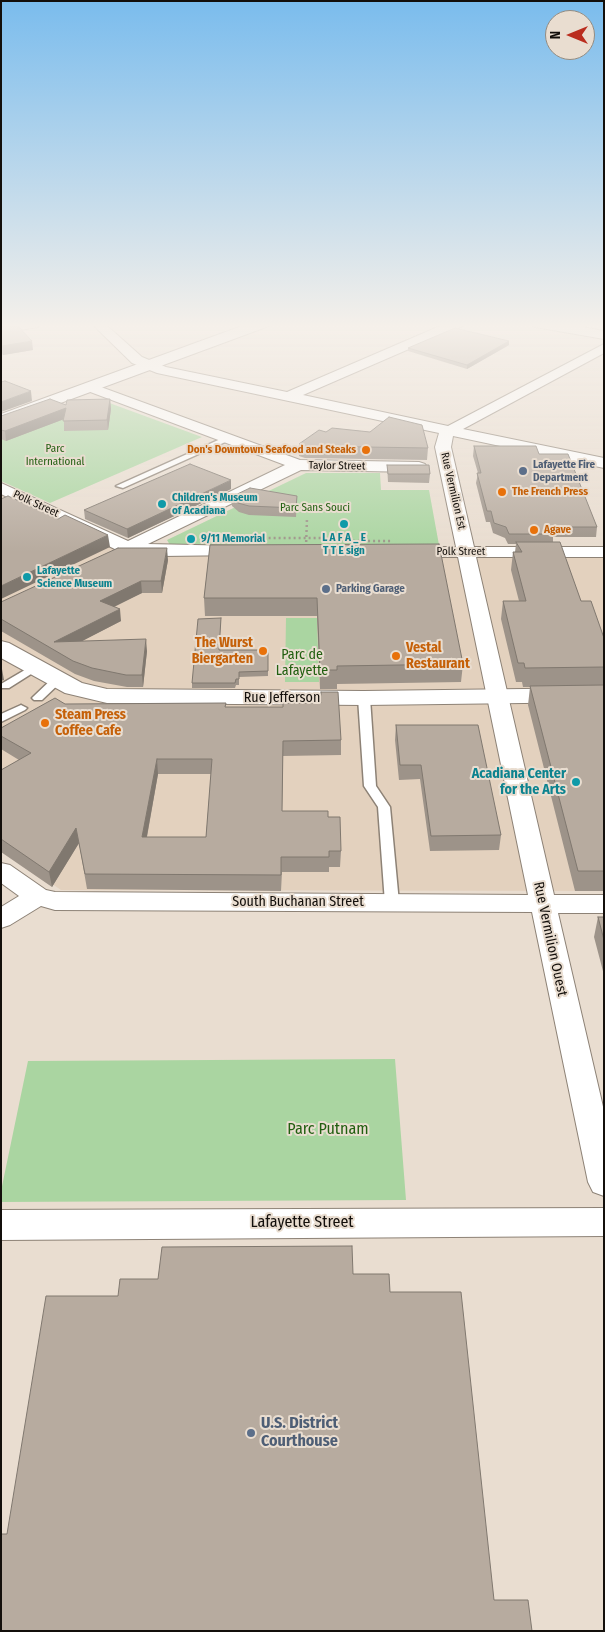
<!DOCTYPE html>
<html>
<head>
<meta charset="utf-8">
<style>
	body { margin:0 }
	#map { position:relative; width:605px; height:1632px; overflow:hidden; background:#e9ddd0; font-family:"Fira Sans Condensed",sans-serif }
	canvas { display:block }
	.frame { position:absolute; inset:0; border:2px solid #130f0b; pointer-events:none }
	.north { position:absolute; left:545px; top:10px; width:50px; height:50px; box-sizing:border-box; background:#e9ddd0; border:1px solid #938b81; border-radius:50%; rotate:270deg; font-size:14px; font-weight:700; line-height:20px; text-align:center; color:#130f0b }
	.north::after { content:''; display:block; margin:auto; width:18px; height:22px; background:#ba2d1e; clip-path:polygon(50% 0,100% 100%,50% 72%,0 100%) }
</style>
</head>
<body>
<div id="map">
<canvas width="605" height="1632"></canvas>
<div class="frame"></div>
<div class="north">N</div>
</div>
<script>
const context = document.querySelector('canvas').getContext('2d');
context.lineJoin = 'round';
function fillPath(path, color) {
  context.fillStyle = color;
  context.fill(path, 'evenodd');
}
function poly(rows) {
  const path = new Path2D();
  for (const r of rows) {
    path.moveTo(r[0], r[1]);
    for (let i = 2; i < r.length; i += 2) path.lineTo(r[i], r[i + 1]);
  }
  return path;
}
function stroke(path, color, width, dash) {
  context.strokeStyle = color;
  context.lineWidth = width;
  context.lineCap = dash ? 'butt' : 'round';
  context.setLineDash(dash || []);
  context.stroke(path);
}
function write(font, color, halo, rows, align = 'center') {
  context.font = font + ' "Fira Sans Condensed",sans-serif';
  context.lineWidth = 4;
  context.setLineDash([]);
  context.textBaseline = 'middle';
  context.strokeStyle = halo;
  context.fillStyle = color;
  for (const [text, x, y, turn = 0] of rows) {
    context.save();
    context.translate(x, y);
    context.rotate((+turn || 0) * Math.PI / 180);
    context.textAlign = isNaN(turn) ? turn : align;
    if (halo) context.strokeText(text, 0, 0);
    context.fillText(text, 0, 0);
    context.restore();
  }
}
const built = poly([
	[1,494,131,553,604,554,604,891,61,890,1,849]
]);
const green = poly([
	[104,401,202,437,50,503,1,481,1,430],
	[306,473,380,473,381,490,429,490,439,545,170,545,167,540],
	[286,618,317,618,319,682,285,682],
	[395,1059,406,1200,1,1202,1,1191,28,1061]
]);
const path = poly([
	[254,540,259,538,340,538,348,541,392,541],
	[306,547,307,518]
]);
const service = poly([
	[582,323,589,323,580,331,576,331,576,329,582,323],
	[225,437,232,439,123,488,116,486,225,437],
	[35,664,40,667,39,669,9,688,1,688,1,684,35,664],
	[58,676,63,679,62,681,42,700,34,700,32,698,34,696,54,677,58,676],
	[364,695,370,698,376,786,390,807,399,903,397,906,392,908,387,906,385,903,378,807,364,786,358,698,364,695],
	[21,705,27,708,25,710,1,722,1,714,21,705]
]);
const minor = poly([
	[14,323,44,323,38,327,1,333,1,325,14,323],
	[91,323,104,323,142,357,166,367,287,392,447,323,464,323,462,326,303,395,448,426,604,344,604,353,463,429,604,458,604,468,453,436,451,447,474,547,604,547,604,557,476,557,554,895,604,895,604,913,558,913,604,1111,604,1196,593,1192,588,1182,532,912,55,910,41,906,10,925,1,928,1,907,19,896,1,883,1,863,10,865,46,890,55,892,528,895,458,557,410,557,404,556,401,552,404,548,410,547,456,547,435,447,439,433,157,373,132,363,91,323],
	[90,383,300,460,419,462,425,464,427,467,425,470,419,472,301,470,148,544,241,546,247,547,250,551,247,555,160,556,121,552,1,494,1,483,128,541,285,465,85,390,83,387,90,383],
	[604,1208,604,1236,1,1240,1,1210,604,1208]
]);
const tertiary = poly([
	[250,323,271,323,269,326,1,425,1,414,250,323],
	[1,641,9,643,82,683,107,689,364,691,604,688,604,702,364,705,107,703,65,693,1,658,1,641]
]);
const secondary = poly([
	[528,323,561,323,604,331,604,339,535,327,528,323]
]);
const wall = poly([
	[1,325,33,350,3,355,1,353],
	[509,341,509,345,467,369,408,351,408,348],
	[110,399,111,409,108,430,64,431,64,419,6,441,1,439,1,416,66,405],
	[326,432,428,448,427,460,305,458,299,456,299,444],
	[474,446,539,454,597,527,596,537,553,537,553,542,581,601,604,638,604,891,575,891,528,705,530,687,523,687,522,682,516,682,501,619,503,601,519,601,511,570,513,552,515,552,516,544,508,544,505,538,493,533,490,522,486,522,476,483,478,473,473,456],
	[387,465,430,474,429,483,388,482],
	[231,489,128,538,85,519,84,510],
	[297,496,296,517,249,515,239,512,232,506,231,497],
	[210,545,463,664,461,682,337,684,337,689,320,689,317,616,205,616,204,598],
	[168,560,162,593,142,593,114,606,121,621,82,641,147,651,143,687,127,687,94,681,75,674,1,631,1,602],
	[221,618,219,650,268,650,268,676,239,677,239,685,236,685,235,688,192,688,192,683],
	[321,692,341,740,341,755,283,756,282,811,328,817,341,851,340,867,329,867,329,872,282,872,281,891,87,889,79,843,52,887,1,852,1,770,19,760,1,749,1,728,65,704,227,707,283,707,320,703],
	[158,774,211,774,206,837,147,837],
	[396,725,501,835,499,850,430,851,420,779,399,780,395,740],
	[598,917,604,917,604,975,594,937]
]);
const shadedWall = poly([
	[32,341,33,350,3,355,2,346],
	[509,341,509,345,467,369,467,365],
	[31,391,32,401,1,412,1,402],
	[110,399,111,409,108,430,107,420],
	[66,408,67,418,6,441,5,431],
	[231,480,231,489,128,538,127,529],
	[108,535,110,547,1,599,1,586],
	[167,548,168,560,162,593,161,581],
	[141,581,142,593,102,613,100,601],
	[120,609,121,621,59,653,54,642],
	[146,639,147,651,143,687,142,675],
	[2,669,4,680,1,681,1,670],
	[157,759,158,774,144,852,142,837],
	[76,828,79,843,52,887,49,872]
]);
const building = poly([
	[15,323,32,341,2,346,1,325,15,323],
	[455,328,509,341,467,365,408,348,455,328],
	[5,381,31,391,1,402,1,382,5,381],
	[50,399,66,405,67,400,110,399,107,420,63,421,66,408,5,431,1,430,1,416,50,399],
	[389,417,422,425,428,448,305,446,299,444,319,430,326,432,332,428,370,432,389,417],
	[474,446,536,446,539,454,568,454,597,527,551,527,554,534,509,534,506,527,494,523,491,511,487,511,477,473,481,473,474,446],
	[190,464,231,480,127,529,84,510,190,464],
	[387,465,429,465,430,474,388,474,387,465],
	[250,488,297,496,296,508,249,506,238,503,231,497,250,488],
	[8,496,58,519,65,515,108,535,1,586,1,499,8,496],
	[516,542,560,542,581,601,591,601,604,638,604,667,525,668,524,663,518,663,503,601,526,601,513,552,522,552,516,542],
	[439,544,463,664,337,666,337,670,320,670,317,598,204,598,210,545,439,544],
	[118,548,167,548,161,581,141,581,100,601,120,609,54,642,146,639,142,675,126,675,92,668,73,661,1,619,1,602,118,548],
	[221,618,219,650,268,650,268,671,239,672,239,679,236,679,235,683,192,683,198,619,221,618],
	[604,685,604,871,578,871,530,686,604,685],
	[321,692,338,692,341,740,283,741,282,811,328,811,328,817,340,817,341,851,329,851,329,857,281,857,281,875,85,874,76,828,49,872,1,839,1,770,31,753,1,736,1,728,55,698,65,704,226,703,225,707,283,707,283,703,321,703,321,692],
	[157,759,212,759,206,837,142,837,157,759],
	[396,725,478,725,501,835,431,836,421,765,400,765,396,725],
	[598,917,604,917,604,940,598,917],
	[352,1246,353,1274,389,1274,390,1292,461,1292,494,1600,528,1600,532,1631,1,1631,1,1534,7,1534,46,1296,118,1296,120,1279,158,1279,162,1247,352,1246]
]);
const markers = [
	[366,450,5,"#e8710a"],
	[523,471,5,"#5c6f8a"],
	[502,492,5,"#e8710a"],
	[162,504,5,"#0f9aa8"],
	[344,524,5,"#0f9aa8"],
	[534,530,5,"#e8710a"],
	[191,539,5,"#0f9aa8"],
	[27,577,5,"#0f9aa8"],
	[326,589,5,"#5c6f8a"],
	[263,651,5,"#e8710a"],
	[396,656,5,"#e8710a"],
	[45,723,5,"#e8710a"],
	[576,782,5,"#0f9aa8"],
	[251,1433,5,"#5c6f8a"]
];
const farParknames = [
	["Parc",55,449],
	["International",55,462],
	["Parc Sans Souci",315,508]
];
const farFoodnames = [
	["Don's Downtown Seafood and Steaks",356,450,"right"],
	["The French Press",512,492],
	["Agave",544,530]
];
const farServicenames = [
	["Lafayette Fire",533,465],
	["Department",533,478],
	["Parking Garage",336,589]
];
const farStreetnames = [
	["Taylor Street",337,466,1],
	["Rue Vermilion Est",453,491,77],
	["Polk Street",36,504,25],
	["Polk Street",461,552]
];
const farCulturenames = [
	["Children's Museum",172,498],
	["of Acadiana",172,511],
	["L A F A _ E",344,538,"center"],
	["T T E sign",344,551,"center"],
	["9/11 Memorial",201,539],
	["Lafayette",37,571],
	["Science Museum",37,584]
];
const foodNames = [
	["The Wurst",253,643,"right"],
	["Biergarten",253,659,"right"],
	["Vestal",406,648],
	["Restaurant",406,664],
	["Steam Press",55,715],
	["Coffee Cafe",55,731]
];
const parkNames = [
	["Parc de",302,655],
	["Lafayette",302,671]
];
const streetNames = [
	["Rue Jefferson",282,698],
	["South Buchanan Street",298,902],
	["Rue Vermilion Ouest",550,939,78]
];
const cultureNames = [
	["Acadiana Center",566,774],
	["for the Arts",566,790]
];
const nearParknames = [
	["Parc Putnam",328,1130]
];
const nearStreetnames = [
	["Lafayette Street",302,1223]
];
const nearServicenames = [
	["U.S. District",261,1424],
	["Courthouse",261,1442]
];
fillPath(built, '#e3d1be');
fillPath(green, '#aad5a1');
stroke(service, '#8d8276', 3);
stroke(minor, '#8d8276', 2);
stroke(tertiary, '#8d8276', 2);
stroke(secondary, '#8d8276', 2);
stroke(path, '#9d948a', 2.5, [2, 3]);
fillPath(service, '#fff');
fillPath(minor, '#fff');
fillPath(tertiary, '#fff');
fillPath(secondary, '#fff');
fillPath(wall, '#9d9389');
fillPath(shadedWall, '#80786f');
fillPath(building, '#b7ab9f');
stroke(building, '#80786f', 1);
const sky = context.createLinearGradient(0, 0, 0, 552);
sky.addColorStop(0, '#7abced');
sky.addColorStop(0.59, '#f5f0ea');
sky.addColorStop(1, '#f5f0ea00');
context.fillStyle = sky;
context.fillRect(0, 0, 605, 552);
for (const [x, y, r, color] of markers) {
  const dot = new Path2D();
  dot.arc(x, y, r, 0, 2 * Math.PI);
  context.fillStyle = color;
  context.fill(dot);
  stroke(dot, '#e9ddd0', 2);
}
write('11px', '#215f10', '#e9ddd0', farParknames);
write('bold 11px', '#c56008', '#e9ddd0', farFoodnames, 'left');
write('bold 11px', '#4e5e75', '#e9ddd0', farServicenames, 'left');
write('11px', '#130f0b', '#e9ddd0', farStreetnames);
write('bold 11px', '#0d838f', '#e9ddd0', farCulturenames, 'left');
write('bold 14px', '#c56008', '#e9ddd0', foodNames, 'left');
write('14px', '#215f10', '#e9ddd0', parkNames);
write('14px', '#130f0b', '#e9ddd0', streetNames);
write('bold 14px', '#0d838f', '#e9ddd0', cultureNames, 'right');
write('16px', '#215f10', '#e9ddd0', nearParknames);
write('16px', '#130f0b', '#e9ddd0', nearStreetnames);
write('bold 16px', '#4e5e75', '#e9ddd0', nearServicenames, 'left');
</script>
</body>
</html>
